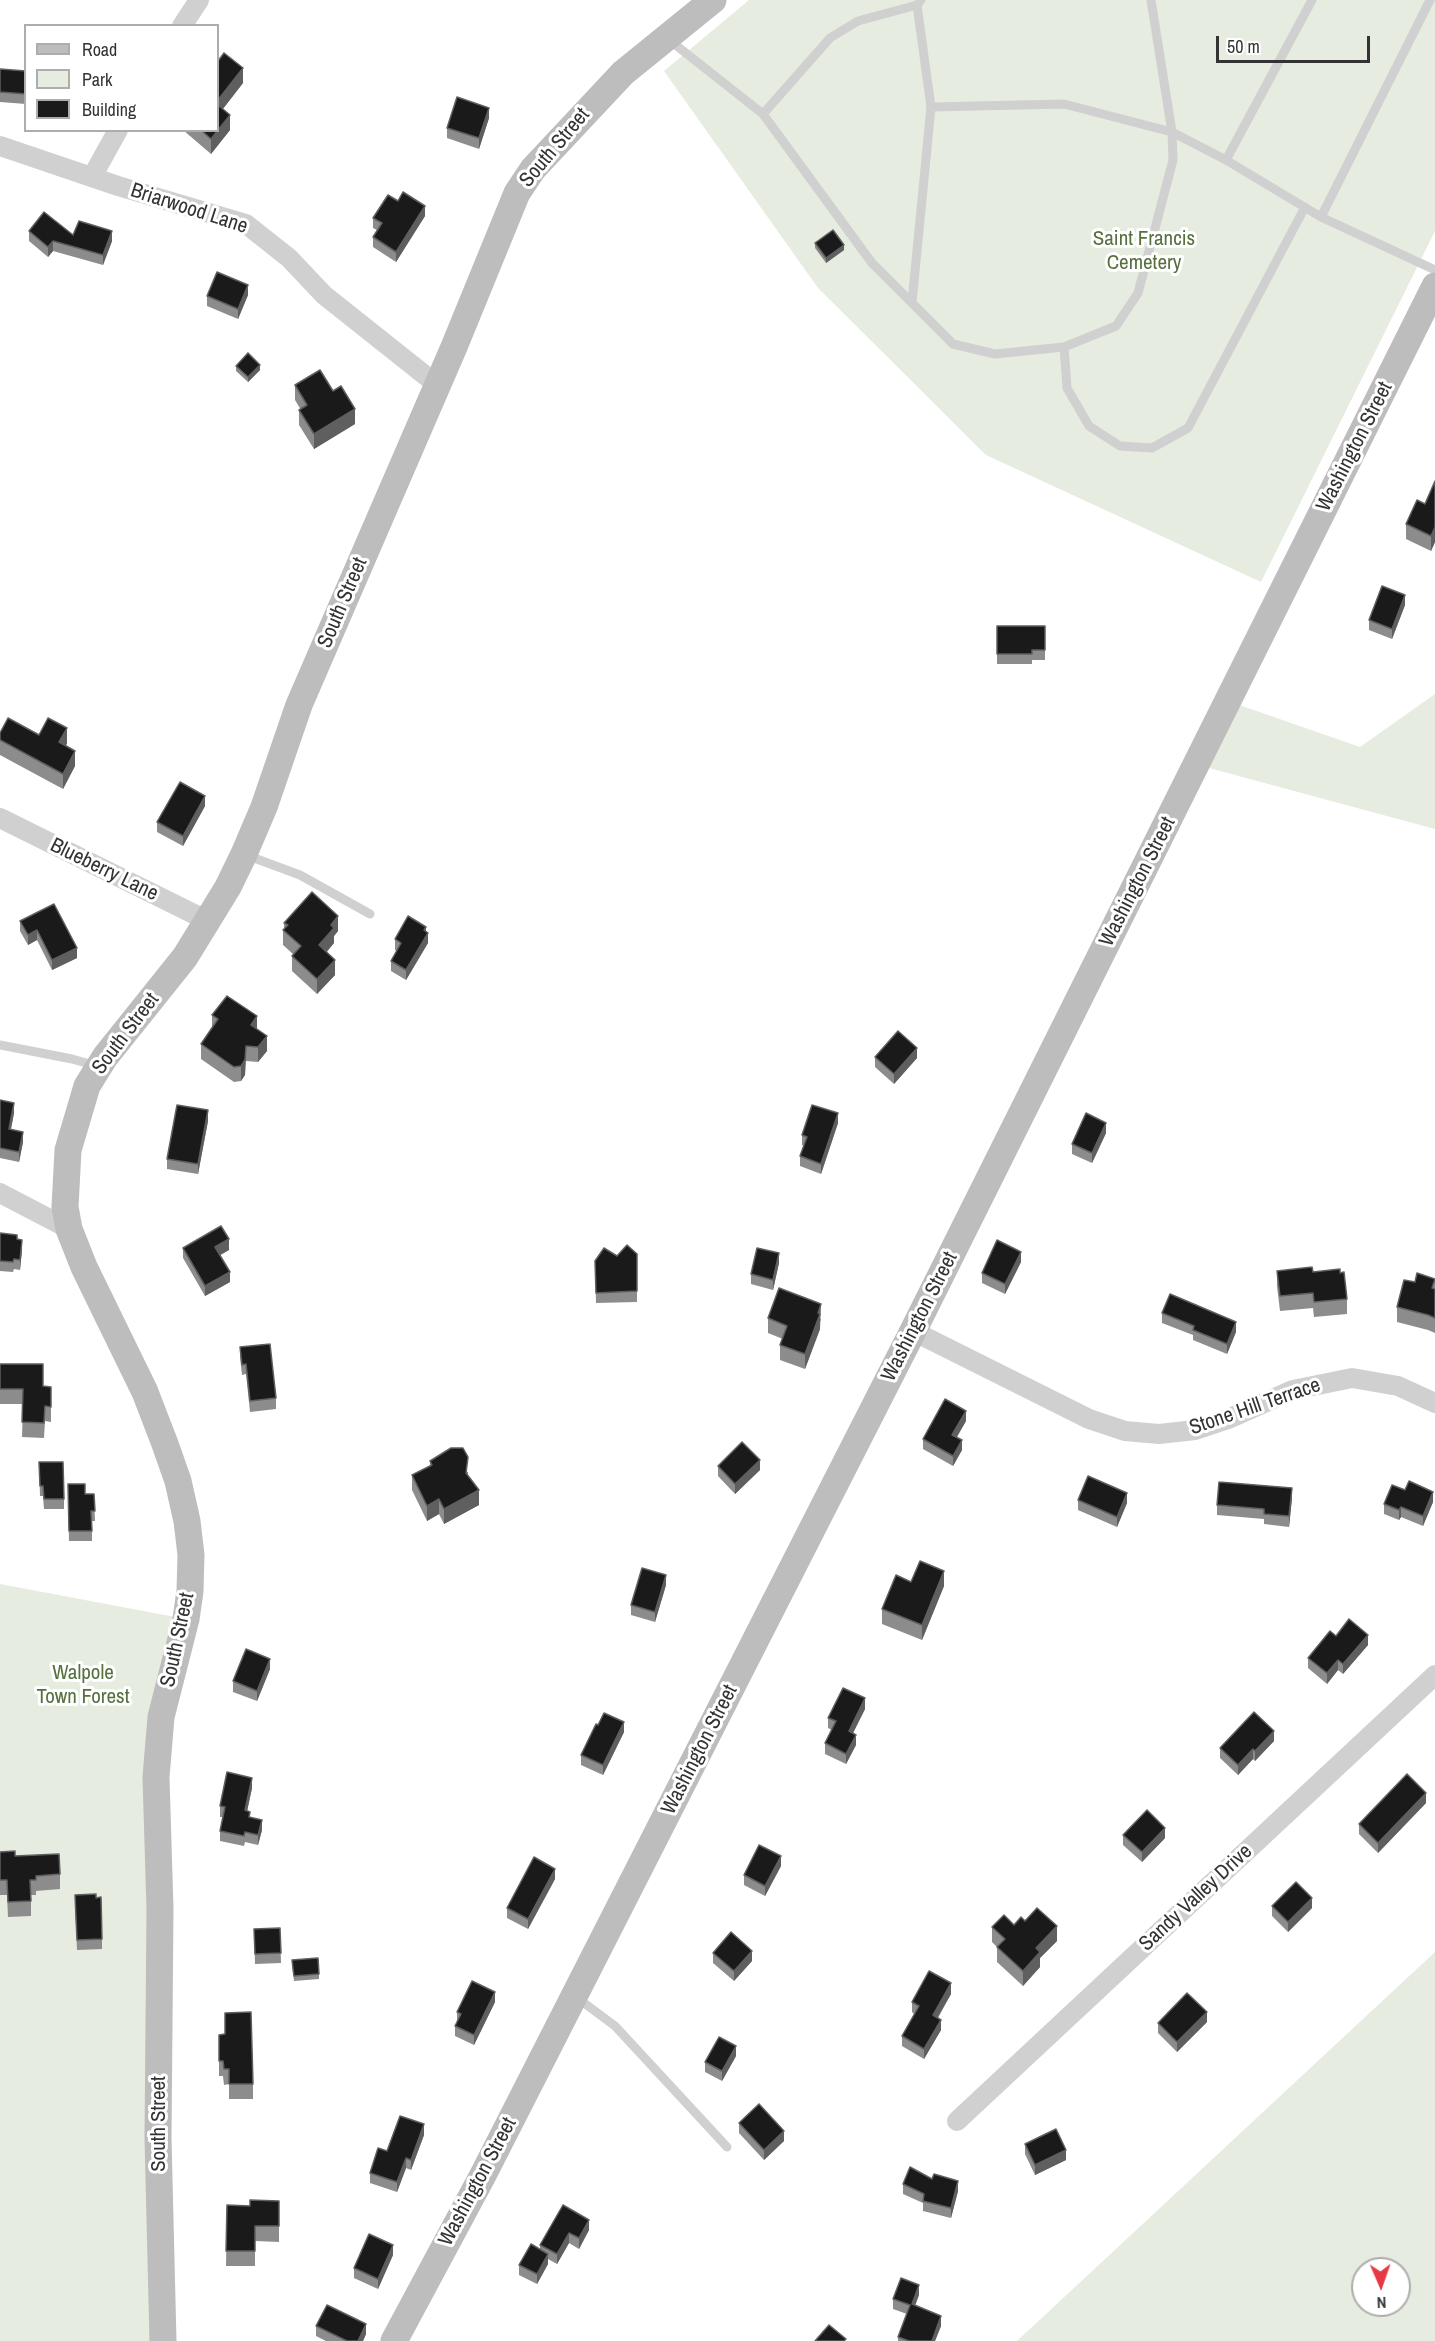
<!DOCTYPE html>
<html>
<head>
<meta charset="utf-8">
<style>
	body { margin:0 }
	#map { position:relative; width:1435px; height:2341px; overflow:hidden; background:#fff; font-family:"Archivo Narrow",sans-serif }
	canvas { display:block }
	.legend { position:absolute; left:24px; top:24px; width:195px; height:108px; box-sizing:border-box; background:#fff; border:2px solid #adadad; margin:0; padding:8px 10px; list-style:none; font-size:18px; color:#333 }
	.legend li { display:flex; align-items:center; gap:12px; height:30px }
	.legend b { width:30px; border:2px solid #adadad }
	.north { position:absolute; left:1351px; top:2257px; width:60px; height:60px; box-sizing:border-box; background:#fff; border:2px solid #adadad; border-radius:50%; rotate:178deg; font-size:16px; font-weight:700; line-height:24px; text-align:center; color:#333 }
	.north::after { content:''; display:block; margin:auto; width:21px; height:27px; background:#e63946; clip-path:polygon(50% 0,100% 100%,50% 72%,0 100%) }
	.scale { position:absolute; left:1216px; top:36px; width:154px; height:27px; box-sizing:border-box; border:3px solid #333; border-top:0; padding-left:8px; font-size:18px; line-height:21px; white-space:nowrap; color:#333; -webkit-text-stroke:4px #fff; paint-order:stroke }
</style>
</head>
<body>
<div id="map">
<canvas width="1435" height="2341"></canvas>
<ul class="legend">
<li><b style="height:8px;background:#bdbdbd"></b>Road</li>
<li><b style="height:16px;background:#e6ecdf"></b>Park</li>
<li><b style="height:16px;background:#1a1a1a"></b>Building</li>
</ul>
<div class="north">N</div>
<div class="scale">50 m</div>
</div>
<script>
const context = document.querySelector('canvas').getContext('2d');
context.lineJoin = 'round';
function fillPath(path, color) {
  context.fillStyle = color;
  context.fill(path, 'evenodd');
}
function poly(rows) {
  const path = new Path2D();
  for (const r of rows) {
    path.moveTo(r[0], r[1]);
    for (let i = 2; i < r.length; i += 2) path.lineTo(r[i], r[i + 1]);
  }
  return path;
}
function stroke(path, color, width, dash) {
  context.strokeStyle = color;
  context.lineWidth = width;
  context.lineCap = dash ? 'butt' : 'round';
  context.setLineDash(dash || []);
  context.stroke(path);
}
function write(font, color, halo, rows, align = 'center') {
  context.font = font + ' "Archivo Narrow",sans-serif';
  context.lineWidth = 6;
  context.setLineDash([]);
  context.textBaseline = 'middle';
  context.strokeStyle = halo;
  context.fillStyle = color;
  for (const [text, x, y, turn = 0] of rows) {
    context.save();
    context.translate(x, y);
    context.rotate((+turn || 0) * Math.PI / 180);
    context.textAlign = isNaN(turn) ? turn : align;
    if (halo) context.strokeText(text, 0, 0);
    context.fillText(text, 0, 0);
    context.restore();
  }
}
const green = poly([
	[749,0,1435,0,1435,231,1261,582,986,455,818,288,664,71],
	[1435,694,1435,829,1209,768,1222,699,1360,747],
	[0,1584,186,1619,168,1687,163,2341,0,2341],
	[1435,1952,1435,2341,1017,2341],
	[1363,2269,1399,2269,1399,2305,1363,2305]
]);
const lane = poly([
	[668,39,763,114,872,263,953,344,995,354,1064,347,1116,326,1138,293,1173,160,1172,132,1151,0],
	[931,107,1064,104,1172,132,1226,160,1321,217,1435,270],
	[763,114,830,38,858,21,917,5,921,0],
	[1226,160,1312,0],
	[1321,217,1430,0],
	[912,302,931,107,917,5],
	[1064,347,1067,388,1089,426,1120,446,1152,448,1188,428,1305,207],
	[246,855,300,875,370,914],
	[0,1045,72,1059,97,1066],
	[576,1997,615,2026,727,2147]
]);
const street = poly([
	[182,26,199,0],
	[0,146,118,186,246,224,289,258,324,295,436,384],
	[92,177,118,130],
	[0,818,208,921],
	[0,1193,69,1229],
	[913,1331,1089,1419,1125,1431,1159,1434,1195,1430,1228,1419,1293,1390,1352,1378,1398,1386,1435,1403],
	[957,2121,1435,1675]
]);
const secondary = poly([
	[163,2341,158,2138,160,1909,156,1777,161,1717,186,1619,190,1591,191,1555,187,1521,178,1481,165,1444,145,1392,84,1267,69,1229,65,1207,68,1150,87,1086,105,1057,185,957,228,887,244,854,264,807,299,705,454,347,517,193,533,169,623,73,713,0],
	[394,2341,483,2175,913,1331,1435,286]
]);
const wall = poly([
	[218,61,243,83,223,109,230,130,211,154,183,130,218,130],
	[0,69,26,71,26,104,0,102],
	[489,118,479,149,447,138,447,128],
	[398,201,425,216,396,262,373,247,373,237,377,230,373,228,373,218],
	[29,231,73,235,112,241,103,265,53,251,48,257,29,241],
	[815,243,844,250,826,263,815,248],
	[248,295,238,319,207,306,207,296],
	[236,366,260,370,248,382,236,371],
	[295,385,333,391,355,424,314,449,299,425,299,410,301,410,295,400],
	[1435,481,1435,542,1431,551,1406,539,1406,524,1425,504],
	[1405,605,1392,639,1369,630,1369,620],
	[997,626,1045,626,1045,660,1032,660,1032,664,997,664],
	[0,733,39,735,67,743,66,746,75,766,63,789,0,755],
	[205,806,183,846,157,832,157,822],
	[20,921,77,948,77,958,52,970,37,940,28,945,20,931],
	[284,923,338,931,334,936,334,943,327,952,335,975,317,994,292,971,292,956,293,954,283,945,283,930,284,929],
	[426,932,428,943,406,980,391,971,391,961,397,951,395,950,395,939],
	[212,1015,257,1030,267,1051,258,1062,246,1061,245,1075,241,1081,234,1082,201,1059,201,1044,212,1029],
	[875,1057,917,1058,894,1084,875,1067],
	[0,1100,14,1113,11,1129,23,1142,19,1162,0,1158],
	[208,1121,198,1174,167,1169,167,1159],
	[838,1123,821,1174,800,1166,800,1156,804,1146,802,1145,802,1135],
	[1106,1133,1092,1163,1072,1154,1072,1144],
	[0,1233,17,1239,22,1250,20,1270,14,1269,13,1272,0,1271],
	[183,1248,229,1250,220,1255,230,1282,205,1296,183,1258],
	[637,1254,637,1302,596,1303,595,1261,617,1256],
	[1021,1262,1005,1294,982,1283,982,1273],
	[779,1263,773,1290,751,1284,751,1274],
	[1277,1271,1340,1273,1347,1299,1347,1314,1314,1317,1313,1308,1280,1311,1277,1286],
	[1435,1279,1435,1333,1428,1330,1397,1322,1397,1307,1415,1282],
	[1162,1313,1236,1332,1227,1354,1193,1340,1193,1335,1162,1323],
	[768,1318,821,1319,820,1322,820,1329,805,1369,780,1360,780,1345,783,1339,768,1333],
	[240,1347,276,1398,276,1409,250,1412,246,1374,242,1375,240,1357],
	[0,1364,43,1386,51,1387,51,1422,45,1421,44,1438,22,1437,23,1404,0,1404],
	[966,1421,957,1437,962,1450,953,1466,923,1449,923,1439],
	[430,1461,468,1472,468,1475,479,1505,444,1524,439,1514,427,1521,412,1490,412,1475,430,1466],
	[39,1462,64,1499,64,1509,44,1509,43,1496,40,1496],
	[718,1466,760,1470,735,1494,718,1476],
	[68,1484,85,1494,94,1494,95,1521,92,1521,92,1541,69,1541],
	[1292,1498,1289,1527,1264,1524,1264,1519,1217,1515,1217,1505],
	[1078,1500,1127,1503,1117,1527,1078,1510],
	[1433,1502,1423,1526,1401,1517,1399,1520,1384,1514,1384,1504],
	[666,1585,655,1622,631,1615,631,1605],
	[944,1586,922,1640,882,1624,882,1609],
	[1336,1636,1368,1645,1343,1674,1338,1670,1327,1684,1308,1668,1308,1658],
	[270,1669,257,1701,233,1692,233,1681],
	[865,1709,853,1733,856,1745,846,1764,825,1754,825,1743,832,1730,828,1728,828,1718],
	[598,1725,624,1732,603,1775,581,1765,581,1755],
	[1274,1741,1255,1761,1253,1759,1238,1775,1220,1758,1220,1748],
	[252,1788,247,1811,250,1817,262,1830,258,1845,245,1842,244,1846,220,1841,220,1831,223,1817,220,1817,220,1806],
	[1426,1803,1378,1853,1359,1834,1359,1824],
	[1123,1835,1165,1838,1142,1862,1123,1845],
	[0,1852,15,1856,60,1874,60,1889,36,1891,36,1895,31,1895,31,1916,8,1917,7,1895,0,1895],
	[781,1866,765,1896,744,1885,744,1875],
	[555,1879,528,1929,507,1918,507,1908],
	[96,1898,102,1939,102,1949,77,1950,75,1905],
	[1272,1906,1312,1908,1288,1932,1272,1916],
	[1025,1921,1057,1941,1040,1958,1040,1967,1023,1986,997,1962,997,1947,992,1942,992,1927,1014,1925],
	[280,1928,281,1963,255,1964,254,1929],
	[713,1953,752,1961,734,1981,713,1963],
	[292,1965,319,1974,319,1979,294,1981],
	[951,1994,938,2018,941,2030,924,2059,902,2046,902,2036,914,2014,912,2012,912,2002],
	[495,2002,474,2045,455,2036,455,2026,457,2021,457,2012],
	[225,2013,253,2084,253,2099,229,2099,229,2084,224,2085,223,2076,219,2076,219,2035,225,2034],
	[1207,2022,1177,2052,1158,2033,1158,2023],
	[736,2056,722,2081,705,2072,705,2062],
	[739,2123,784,2141,764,2160,739,2133],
	[424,2135,411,2170,406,2168,397,2192,370,2183,370,2173,387,2151],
	[1025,2144,1066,2160,1035,2175,1025,2154],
	[932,2179,958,2191,951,2218,923,2211,923,2203,903,2194,903,2184],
	[279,2201,279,2242,255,2241,255,2266,226,2266,227,2205,250,2206],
	[563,2205,589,2230,579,2249,569,2243,557,2264,548,2259,548,2264,537,2284,519,2275,519,2265,540,2250,540,2245],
	[393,2255,378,2289,354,2278,354,2268],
	[919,2295,915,2305,941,2326,935,2341,898,2341,898,2337,907,2314,893,2309,893,2299],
	[316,2326,366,2334,363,2341,326,2341,316,2336]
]);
const shadedWall = poly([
	[243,68,243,83,218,115,218,100],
	[489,108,489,118,479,149,479,138],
	[230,115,230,130,211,154,211,139],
	[425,206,425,216,396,262,396,252],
	[112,231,112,241,103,265,103,255],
	[53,241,53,251,48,257,48,247],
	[844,245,844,250,826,263,826,258],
	[248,285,248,295,238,319,238,309],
	[260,365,260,370,248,382,248,377],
	[355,409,355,424,314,449,314,434],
	[1435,527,1435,542,1431,551,1431,536],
	[1405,595,1405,605,1392,639,1392,629],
	[67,728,67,743,59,757,59,742],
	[75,751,75,766,63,789,63,774],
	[205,796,205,806,183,846,183,836],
	[338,916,338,931,334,936,334,943,319,960,319,945,331,925],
	[426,927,426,936,428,933,428,943,406,980,406,970],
	[37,930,37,940,28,945,28,935],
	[77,948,77,958,52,970,52,960],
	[335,960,335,975,317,994,317,979],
	[257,1016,257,1031,251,1025],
	[267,1036,267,1051,258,1062,258,1047],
	[246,1046,245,1075,241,1081,241,1066],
	[917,1048,917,1058,894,1084,894,1074],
	[14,1103,14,1113,9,1139,9,1129],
	[208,1110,208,1121,198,1174,198,1164],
	[838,1113,838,1123,821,1174,821,1164],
	[1106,1123,1106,1133,1092,1163,1092,1153],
	[23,1132,23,1142,19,1162,19,1152],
	[229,1239,229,1250,215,1258,215,1247],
	[22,1240,22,1250,20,1270,20,1260],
	[1021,1252,1021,1262,1005,1294,1005,1284],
	[779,1253,779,1263,773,1290,773,1280],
	[230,1272,230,1282,205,1296,205,1286],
	[821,1304,820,1329,805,1369,805,1354],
	[1236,1322,1236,1332,1227,1354,1227,1344],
	[966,1411,966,1421,952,1445,952,1435],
	[962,1440,962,1450,953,1466,953,1456],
	[760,1460,760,1470,735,1494,735,1484],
	[1292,1488,1292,1498,1289,1527,1289,1516],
	[479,1490,479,1505,444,1524,444,1509],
	[1433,1492,1433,1502,1423,1526,1423,1516],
	[1127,1493,1127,1503,1117,1527,1117,1517],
	[439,1499,439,1514,427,1521,427,1506],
	[1401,1507,1401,1517,1399,1520,1399,1510],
	[944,1571,944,1586,922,1640,922,1625],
	[666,1575,666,1585,655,1622,655,1612],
	[1368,1635,1368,1645,1343,1674,1343,1664],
	[270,1659,270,1669,257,1701,257,1691],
	[1338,1660,1338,1670,1327,1684,1327,1673],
	[865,1698,865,1709,849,1741,849,1731],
	[624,1722,624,1732,603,1775,603,1765],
	[1274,1731,1274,1741,1255,1761,1255,1751],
	[856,1735,856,1745,846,1764,846,1754],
	[1253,1749,1253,1759,1238,1775,1238,1765],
	[252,1778,252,1788,245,1821,245,1810],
	[1426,1793,1426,1803,1378,1853,1378,1843],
	[262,1820,262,1830,258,1845,258,1835],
	[1165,1828,1165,1838,1142,1862,1142,1852],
	[781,1856,781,1866,765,1896,765,1886],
	[555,1869,555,1879,528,1929,528,1919],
	[1312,1898,1312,1908,1288,1932,1288,1922],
	[1057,1926,1057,1941,1040,1958,1040,1967,1023,1986,1023,1971,1036,1948],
	[752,1951,752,1961,734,1981,734,1971],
	[951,1983,951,1994,933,2025,933,2015],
	[495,1992,495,2002,474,2045,474,2035],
	[1207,2012,1207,2022,1177,2052,1177,2042],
	[941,2020,941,2030,924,2059,924,2049],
	[736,2046,736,2056,722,2081,722,2071],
	[424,2124,424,2135,411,2170,411,2160],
	[784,2131,784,2141,764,2160,764,2150],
	[1066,2150,1066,2160,1035,2175,1035,2165],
	[406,2158,406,2168,397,2192,397,2182],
	[958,2181,958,2191,951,2218,951,2208],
	[589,2220,589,2230,579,2249,579,2238],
	[569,2233,569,2243,557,2264,557,2254],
	[393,2245,393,2255,378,2289,378,2279],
	[548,2254,548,2264,537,2284,537,2274],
	[919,2285,919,2295,912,2314,912,2304],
	[941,2316,941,2326,935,2341,932,2341],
	[366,2324,366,2334,363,2341,358,2341]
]);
const building = poly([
	[224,53,243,68,218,100,218,61,224,53],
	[0,69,26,71,26,94,0,92,0,69],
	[457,97,489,108,479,138,447,128,457,97],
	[218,105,230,115,211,139,201,130,218,130,218,105],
	[403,192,425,206,396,252,373,237,382,223,373,218,388,195,398,201,403,192],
	[44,212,73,235,79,221,112,231,103,255,53,241,48,247,29,231,44,212],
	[833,230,844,245,826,258,815,243,833,230],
	[217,272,248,285,238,309,207,296,217,272],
	[248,353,260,365,248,377,236,366,248,353],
	[320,370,333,391,341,386,355,409,314,434,299,410,307,405,295,385,320,370],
	[1435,481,1435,527,1431,536,1406,524,1417,500,1425,504,1435,481],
	[1382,586,1405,595,1392,629,1369,620,1382,586],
	[997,626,1045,626,1045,650,1032,650,1032,654,997,654,997,626],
	[8,718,39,735,48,718,67,728,59,742,75,751,63,774,0,740,0,733,8,718],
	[180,782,205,796,183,836,157,822,180,782],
	[312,892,338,916,331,925,334,928,319,945,335,960,317,979,292,956,301,946,283,930,288,925,284,923,312,892],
	[54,904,77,948,52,960,37,930,28,935,20,921,54,904],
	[408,916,426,927,424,930,428,933,406,970,391,961,401,943,395,939,408,916],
	[227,996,257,1016,251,1025,267,1036,258,1047,246,1046,245,1060,241,1066,234,1067,201,1044,218,1019,212,1015,227,996],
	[898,1031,917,1048,894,1074,875,1057,898,1031],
	[0,1100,14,1103,9,1129,23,1132,19,1152,0,1148,0,1100],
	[177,1105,208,1110,198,1164,167,1159,177,1105],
	[812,1105,838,1113,821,1164,800,1156,807,1137,802,1135,812,1105],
	[1086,1113,1106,1123,1092,1153,1072,1144,1086,1113],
	[221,1226,229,1239,215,1247,230,1272,205,1286,183,1248,221,1226],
	[0,1233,17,1235,17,1239,22,1240,20,1260,14,1259,13,1262,0,1261,0,1233],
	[997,1240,1021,1252,1005,1284,982,1273,997,1240],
	[627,1245,637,1254,637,1291,596,1293,595,1261,604,1248,617,1256,627,1245],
	[757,1248,779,1253,773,1280,751,1274,757,1248],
	[1312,1267,1313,1272,1340,1269,1340,1273,1344,1272,1347,1299,1314,1302,1313,1293,1280,1296,1277,1271,1312,1267],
	[1417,1273,1435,1279,1432,1288,1435,1289,1435,1318,1428,1315,1397,1307,1404,1280,1415,1282,1417,1273],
	[779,1288,821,1304,818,1313,820,1314,805,1354,780,1345,787,1326,768,1318,779,1288],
	[1170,1294,1236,1322,1227,1344,1193,1330,1194,1326,1162,1313,1170,1294],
	[270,1344,276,1398,250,1401,246,1364,242,1365,240,1347,270,1344],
	[0,1364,43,1364,43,1386,51,1387,51,1407,45,1406,44,1423,22,1422,23,1389,0,1389,0,1364],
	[945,1399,966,1411,952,1435,962,1440,953,1456,923,1439,945,1399],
	[742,1442,760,1460,735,1484,718,1466,742,1442],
	[451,1448,463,1448,468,1457,466,1473,479,1490,444,1509,439,1499,427,1506,412,1475,432,1465,430,1461,451,1448],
	[39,1462,63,1462,64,1499,44,1499,43,1486,40,1486,39,1462],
	[1088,1476,1127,1493,1117,1517,1078,1500,1088,1476],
	[1409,1481,1433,1492,1423,1516,1401,1507,1399,1510,1384,1504,1392,1485,1405,1490,1409,1481],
	[1219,1482,1292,1488,1289,1516,1264,1514,1264,1509,1217,1505,1219,1482],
	[68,1484,85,1484,85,1494,94,1494,95,1511,91,1511,92,1531,69,1531,68,1484],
	[920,1561,944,1571,922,1625,882,1609,896,1575,911,1582,920,1561],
	[642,1568,666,1575,655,1612,631,1605,642,1568],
	[1349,1619,1368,1635,1343,1664,1338,1660,1327,1673,1308,1658,1330,1631,1336,1636,1349,1619],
	[246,1649,270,1659,257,1691,233,1681,246,1649],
	[843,1688,865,1698,849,1731,856,1735,846,1754,825,1743,836,1721,828,1718,843,1688],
	[1254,1712,1274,1731,1255,1751,1253,1749,1238,1765,1220,1748,1254,1712],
	[604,1713,624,1722,603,1765,581,1755,596,1724,598,1725,604,1713],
	[227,1772,252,1778,245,1810,250,1812,249,1817,262,1820,258,1835,245,1832,244,1836,220,1831,225,1807,220,1806,227,1772],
	[1407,1774,1426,1793,1378,1843,1359,1824,1407,1774],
	[1147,1810,1165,1828,1142,1852,1123,1835,1147,1810],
	[759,1845,781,1856,765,1886,744,1875,759,1845],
	[15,1851,15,1856,59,1854,60,1874,36,1876,36,1880,30,1880,31,1901,8,1902,7,1880,0,1880,0,1852,15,1851],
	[534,1857,555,1869,528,1919,507,1908,534,1857],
	[1296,1882,1312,1898,1288,1922,1272,1906,1296,1882],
	[96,1894,96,1898,101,1897,102,1939,77,1940,75,1895,96,1894],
	[1037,1908,1057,1926,1036,1948,1040,1952,1023,1971,997,1947,1005,1939,992,1927,1004,1915,1014,1925,1021,1917,1025,1921,1037,1908],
	[280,1928,281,1953,255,1954,254,1929,280,1928],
	[731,1932,752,1951,734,1971,713,1953,731,1932],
	[318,1958,319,1974,294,1976,292,1960,318,1958],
	[929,1971,951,1983,933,2015,941,2020,924,2049,902,2036,919,2006,912,2002,929,1971],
	[472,1981,495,1992,474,2035,455,2026,461,2014,457,2012,472,1981],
	[1187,1993,1207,2012,1177,2042,1158,2023,1187,1993],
	[251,2012,253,2084,229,2084,229,2069,224,2069,223,2061,219,2061,219,2035,225,2034,225,2013,251,2012],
	[719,2037,736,2046,722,2071,705,2062,719,2037],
	[759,2104,784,2131,764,2150,739,2123,759,2104],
	[400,2116,424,2124,411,2160,406,2158,397,2182,370,2173,378,2148,387,2151,400,2116],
	[1056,2129,1066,2150,1035,2165,1025,2144,1056,2129],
	[910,2167,932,2179,934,2174,958,2181,951,2208,923,2201,924,2194,903,2184,910,2167],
	[250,2200,279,2201,279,2226,255,2226,255,2251,226,2251,227,2205,250,2206,250,2200],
	[563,2205,589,2220,579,2238,569,2233,557,2254,540,2245,563,2205],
	[369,2234,393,2245,378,2279,354,2268,369,2234],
	[531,2244,548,2254,537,2274,519,2265,531,2244],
	[901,2278,919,2285,912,2304,941,2316,932,2341,909,2341,898,2337,910,2305,893,2299,901,2278],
	[327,2305,366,2324,358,2341,347,2341,316,2326,327,2305],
	[829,2325,846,2339,844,2341,815,2341,829,2325]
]);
const streetNames = [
	["South Street",555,148,-50],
	["Briarwood Lane",189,209,18],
	["Washington Street",1355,447,-63],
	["South Street",343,603,-67],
	["Blueberry Lane",104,870,26],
	["Washington Street",1138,882,-63],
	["South Street",126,1034,-53],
	["Washington Street",920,1317,-63],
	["Stone Hill Terrace",1255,1407,-19],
	["South Street",178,1640,-78],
	["Washington Street",700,1750,-63],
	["Sandy Valley Drive",1196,1898,-43],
	["South Street",159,2124,-90],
	["Washington Street",478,2182,-62]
];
const parkNames = [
	["Saint Francis",1144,239],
	["Cemetery",1144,263],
	["Walpole",83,1673],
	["Town Forest",83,1697]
];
fillPath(green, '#e6ecdf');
stroke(lane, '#d0d0d0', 9);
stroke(street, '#d0d0d0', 20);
stroke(secondary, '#bdbdbd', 27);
fillPath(wall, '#8c8c8c');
fillPath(shadedWall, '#5f5f5f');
fillPath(building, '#1a1a1a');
stroke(building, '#5f5f5f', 1.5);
write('21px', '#333', '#fff', streetNames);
write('21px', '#56703f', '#fff', parkNames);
</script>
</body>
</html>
